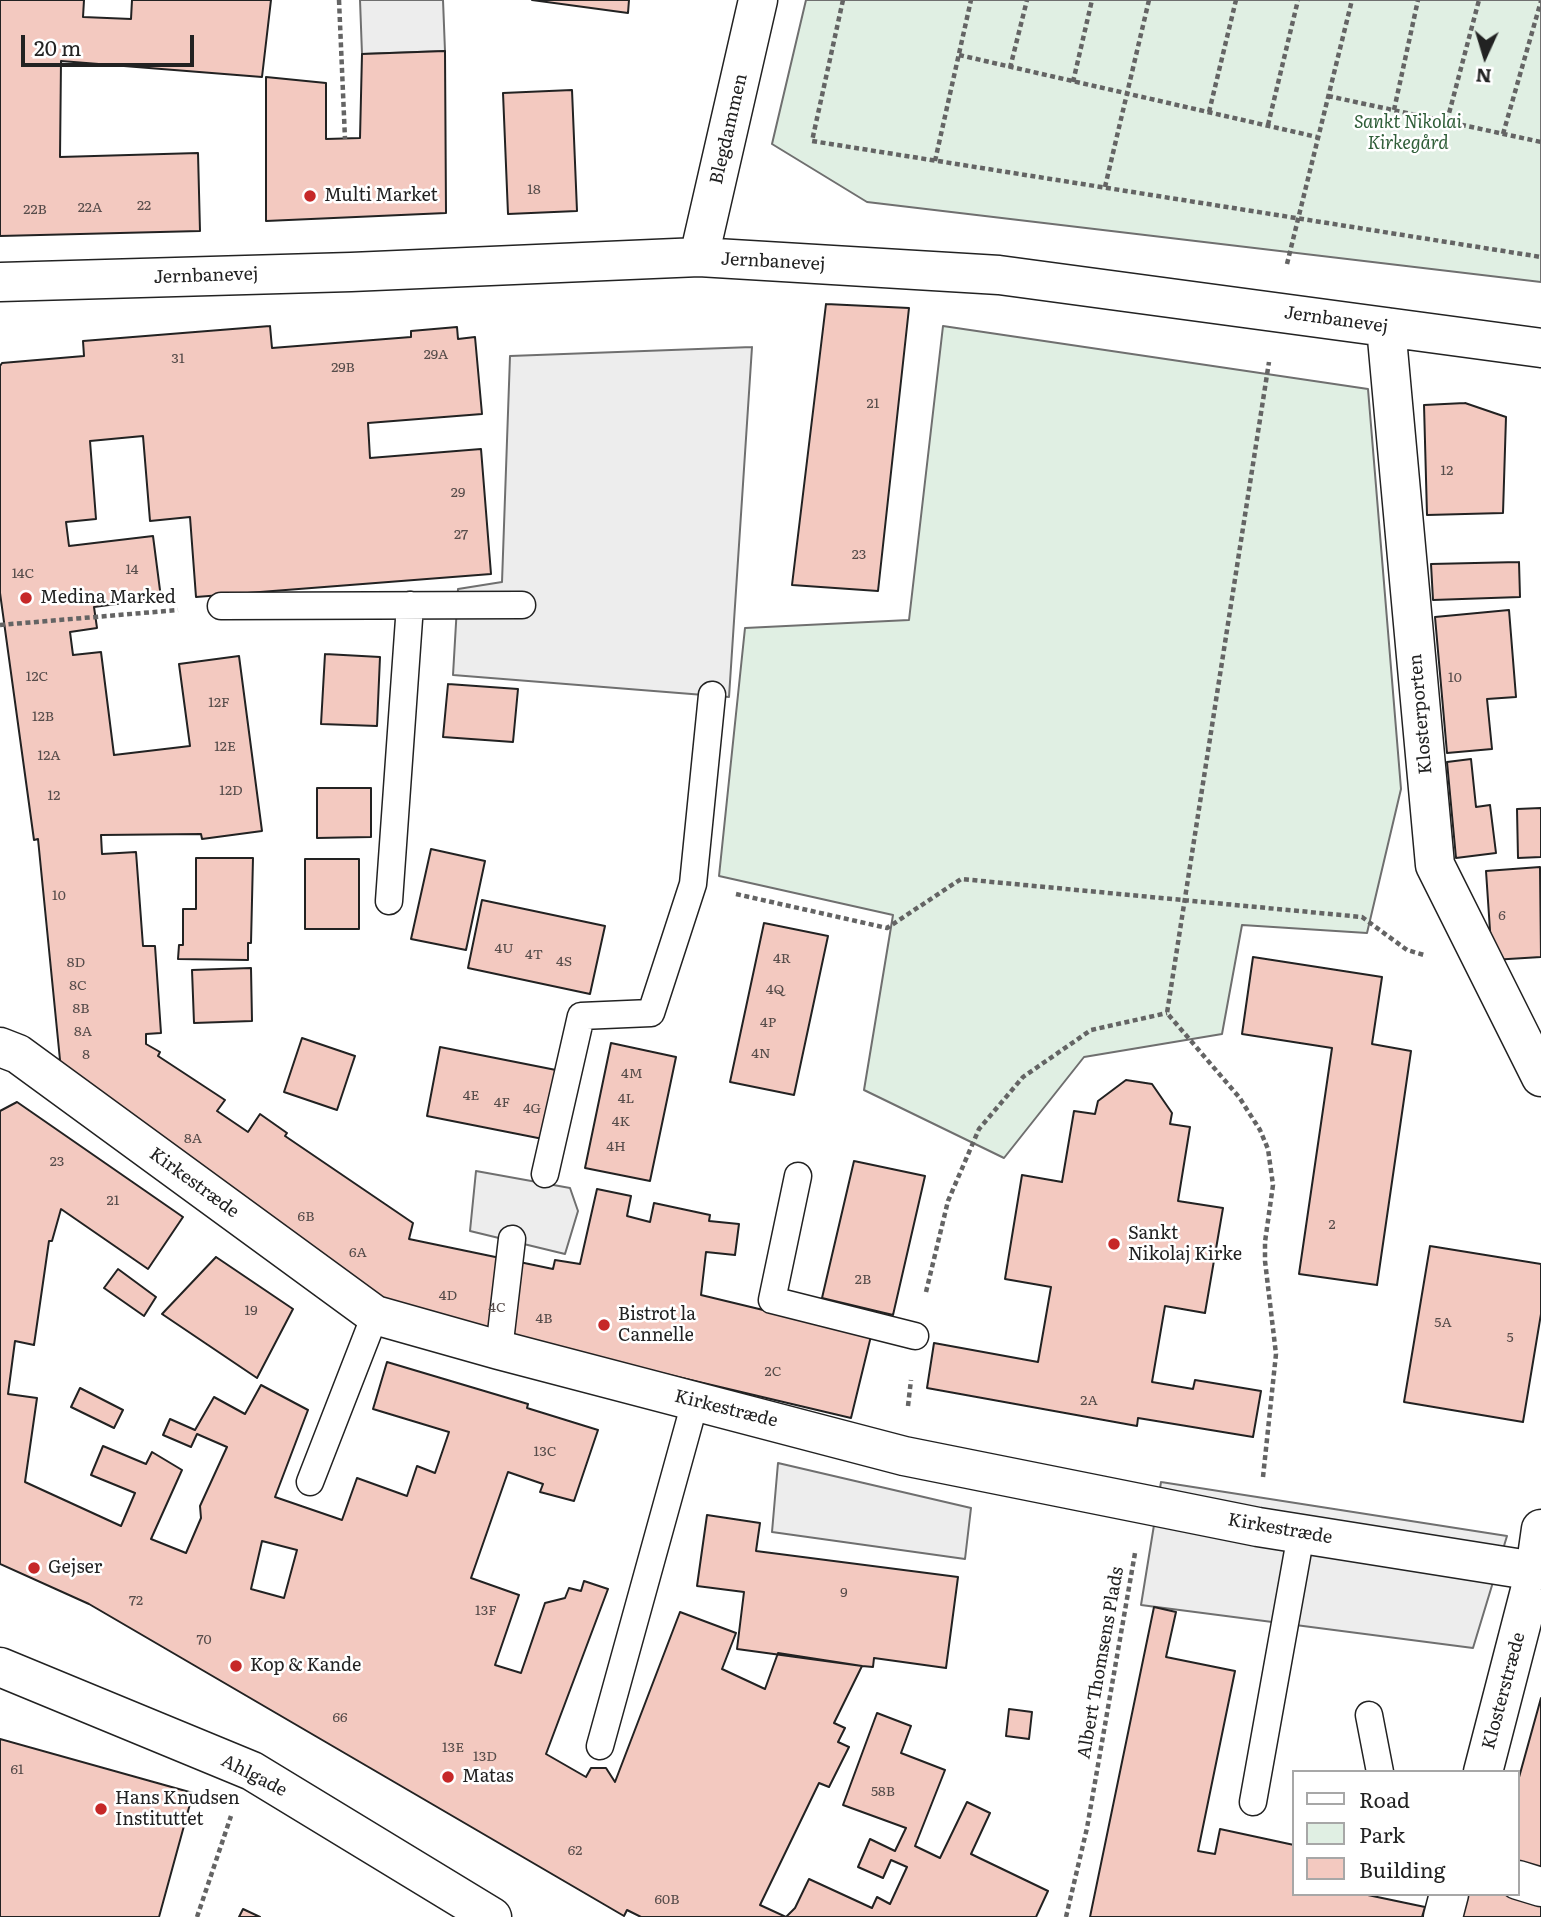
<!DOCTYPE html>
<html>
<head>
<meta charset="utf-8">
<style>
	body { margin:0 }
	#map { position:relative; width:1541px; height:1917px; overflow:hidden; background:#fff; font-family:Literata,serif }
	canvas { display:block }
	.legend { position:absolute; left:1292px; top:1770px; width:228px; height:126px; box-sizing:border-box; background:#fff; border:2px solid #a7a7a7; margin:0; padding:9px 12px; list-style:none; font-size:21px; color:#222 }
	.legend li { display:flex; align-items:center; gap:14px; height:35px }
	.legend b { width:35px; border:2px solid #a7a7a7 }
	.north { position:absolute; left:1450px; top:21px; width:70px; height:70px; -webkit-text-stroke:5px #fff; paint-order:stroke; rotate:184deg; font-size:19px; font-weight:700; line-height:28px; text-align:center; color:#222 }
	.north::after { content:''; display:block; margin:auto; width:24px; height:32px; background:#222; clip-path:polygon(50% 0,100% 100%,50% 72%,0 100%) }
	.scale { position:absolute; left:21px; top:35px; width:173px; height:32px; box-sizing:border-box; border:4px solid #222; border-top:0; padding-left:9px; font-size:21px; line-height:24px; white-space:nowrap; color:#222; -webkit-text-stroke:5px #fff; paint-order:stroke }
</style>
</head>
<body>
<div id="map">
<canvas width="1541" height="1917"></canvas>
<ul class="legend">
<li><b style="height:9px;background:#fff"></b>Road</li>
<li><b style="height:19px;background:#e0efe3"></b>Park</li>
<li><b style="height:19px;background:#f3c9c0"></b>Building</li>
</ul>
<div class="north">N</div>
<div class="scale">20 m</div>
</div>
<script>
const context = document.querySelector('canvas').getContext('2d');
context.lineJoin = 'round';
function fillPath(path, color) {
  context.fillStyle = color;
  context.fill(path, 'evenodd');
}
function poly(rows) {
  const path = new Path2D();
  for (const r of rows) {
    path.moveTo(r[0], r[1]);
    for (let i = 2; i < r.length; i += 2) path.lineTo(r[i], r[i + 1]);
  }
  return path;
}
function stroke(path, color, width, dash) {
  context.strokeStyle = color;
  context.lineWidth = width;
  context.lineCap = dash ? 'butt' : 'round';
  context.setLineDash(dash || []);
  context.stroke(path);
}
function write(font, color, halo, rows, align = 'center') {
  context.font = font + ' Literata,serif';
  context.lineWidth = 5;
  context.setLineDash([]);
  context.textBaseline = 'middle';
  context.strokeStyle = halo;
  context.fillStyle = color;
  for (const [text, x, y, turn = 0] of rows) {
    context.save();
    context.translate(x, y);
    context.rotate((+turn || 0) * Math.PI / 180);
    context.textAlign = isNaN(turn) ? turn : align;
    if (halo) context.strokeText(text, 0, 0);
    context.fillText(text, 0, 0);
    context.restore();
  }
}
const green = poly([
	[806,0,1541,0,1541,282,867,202,772,144,806,0],
	[943,326,1368,389,1401,789,1367,933,1242,925,1222,1034,1084,1057,1004,1158,864,1090,893,915,719,876,745,628,909,620,943,326]
]);
const parking = poly([
	[360,0,443,0,445,51,362,54,360,0],
	[752,347,729,697,453,675,458,589,502,582,510,356,752,347],
	[476,1171,570,1188,578,1211,565,1254,470,1231,476,1171],
	[778,1463,971,1508,965,1559,772,1532,778,1463],
	[1161,1482,1507,1536,1473,1648,1141,1605,1161,1482]
]);
const building = poly([
	[0,0,84,0,83,17,131,19,132,0,271,0,262,77,61,61,60,157,198,153,200,231,0,236,0,0],
	[532,0,629,0,628,13,532,0],
	[445,51,446,213,266,221,266,77,326,83,326,139,360,138,362,54,445,51],
	[572,90,577,211,508,214,503,93,572,90],
	[826,304,909,308,878,591,792,585,826,304],
	[270,326,272,348,411,337,411,331,457,327,458,339,475,337,482,414,368,423,370,458,481,449,491,574,196,597,190,517,150,521,143,436,90,441,96,519,66,522,69,546,153,536,161,598,94,607,97,628,70,632,73,655,101,652,114,755,190,746,179,664,239,656,262,831,202,839,201,834,101,835,102,854,136,852,143,946,155,946,161,1033,146,1034,146,1044,160,1052,158,1056,225,1100,217,1111,248,1132,260,1114,287,1133,285,1136,413,1223,409,1239,553,1269,555,1260,580,1264,597,1189,631,1196,627,1216,650,1222,654,1203,710,1215,709,1221,739,1224,735,1255,706,1252,701,1295,871,1336,851,1418,395,1310,62,1080,38,839,34,840,0,593,0,366,2,363,84,356,83,341,270,326],
	[1465,403,1506,417,1503,513,1427,515,1424,405,1465,403],
	[1519,562,1520,597,1433,600,1431,564,1519,562],
	[1509,610,1516,697,1487,699,1492,749,1447,753,1435,617,1509,610],
	[325,654,380,657,377,726,321,724,325,654],
	[448,684,518,689,513,742,443,737,448,684],
	[1471,759,1476,807,1490,805,1496,853,1456,858,1447,762,1471,759],
	[317,788,371,788,371,837,317,838,317,788],
	[1541,808,1541,857,1518,858,1517,809,1541,808],
	[431,849,485,861,466,950,411,939,431,849],
	[196,858,253,858,251,943,248,943,248,960,178,959,179,945,183,945,183,909,196,909,196,858],
	[305,859,359,859,359,929,305,929,305,859],
	[1540,867,1541,957,1492,960,1486,871,1540,867],
	[482,900,605,926,590,994,468,968,482,900],
	[764,923,828,936,794,1095,730,1082,764,923],
	[1253,957,1382,977,1372,1044,1411,1051,1377,1285,1299,1274,1332,1048,1242,1034,1253,957],
	[251,968,252,1021,194,1023,192,970,251,968],
	[302,1038,355,1056,337,1110,284,1092,302,1038],
	[611,1043,676,1057,650,1181,585,1168,611,1043],
	[440,1047,561,1071,548,1140,427,1116,440,1047],
	[1126,1080,1152,1084,1172,1113,1170,1124,1190,1127,1178,1201,1223,1208,1205,1313,1165,1306,1152,1382,1193,1389,1195,1380,1261,1391,1253,1437,1138,1418,1137,1426,927,1388,934,1343,1038,1362,1051,1287,1005,1279,1022,1175,1062,1182,1074,1111,1095,1114,1098,1101,1126,1080],
	[17,1102,183,1217,148,1269,61,1209,52,1241,49,1241,34,1345,15,1341,8,1394,37,1398,25,1482,121,1526,135,1493,91,1475,103,1446,146,1464,152,1452,182,1470,151,1539,186,1553,201,1518,200,1506,227,1447,197,1434,191,1447,163,1435,170,1419,195,1430,214,1397,245,1414,261,1385,308,1410,275,1497,342,1520,357,1478,407,1496,417,1466,435,1473,449,1432,373,1409,387,1362,528,1404,527,1408,598,1430,574,1501,540,1492,543,1484,508,1472,471,1578,519,1595,495,1665,521,1673,545,1603,565,1598,569,1588,581,1591,584,1581,608,1589,546,1754,586,1777,591,1768,606,1768,615,1782,680,1612,736,1633,722,1669,765,1689,778,1653,862,1666,834,1723,845,1728,838,1742,849,1747,829,1787,819,1783,760,1905,786,1917,795,1908,809,1879,872,1908,877,1897,890,1904,907,1867,891,1860,883,1878,858,1867,870,1839,895,1851,906,1828,843,1805,877,1713,911,1726,901,1753,945,1770,915,1846,940,1858,967,1802,990,1813,971,1854,1048,1891,1036,1917,641,1917,627,1910,624,1916,89,1604,0,1564,0,1111,17,1102],
	[262,1541,297,1550,284,1598,251,1589,262,1541],
	[854,1161,925,1176,893,1315,822,1298,854,1161],
	[1430,1246,1541,1264,1541,1314,1523,1422,1404,1402,1430,1246],
	[216,1257,293,1309,257,1378,162,1314,216,1257],
	[118,1269,156,1297,144,1316,104,1288,118,1269],
	[80,1388,123,1410,114,1428,71,1407,80,1388],
	[707,1515,760,1523,756,1551,958,1577,946,1668,874,1658,873,1667,862,1666,737,1649,744,1592,697,1586,707,1515],
	[1154,1607,1176,1612,1166,1657,1235,1671,1198,1851,1215,1854,1220,1829,1294,1845,1294,1894,1363,1894,1425,1907,1422,1917,1090,1917,1154,1607],
	[1541,1698,1541,1870,1518,1864,1518,1781,1541,1698],
	[1009,1709,1032,1712,1029,1739,1006,1736,1009,1709],
	[0,1739,193,1793,159,1917,0,1917,0,1739],
	[1466,1894,1512,1894,1541,1901,1541,1917,1460,1917,1466,1894],
	[243,1909,260,1917,239,1917,243,1909]
]);
const path = poly([
	[339,0,345,139],
	[843,0,812,141,1541,257],
	[959,55,1317,137],
	[1010,68,1027,0],
	[1073,82,1092,0],
	[1328,96,1541,142],
	[1394,110,1418,0],
	[1209,112,1236,0],
	[1447,121,1479,0],
	[1268,125,1298,0],
	[1503,134,1541,1],
	[935,161,971,0],
	[1105,187,1149,0],
	[1287,264,1352,0],
	[0,625,178,610],
	[736,894,887,928,961,879,1362,917,1407,950,1424,955],
	[926,1292,948,1201,979,1129,1023,1077,1091,1030,1167,1013],
	[908,1406,911,1380],
	[1263,1477,1276,1354,1265,1261,1265,1242,1273,1185,1268,1149,1260,1130,1239,1097,1167,1013,1269,362],
	[197,1917,231,1816],
	[1066,1917,1087,1828,1135,1553]
]);
const lane = poly([
	[221,606,522,605],
	[389,901,410,605],
	[545,1174,581,1016,651,1013,693,884,712,695],
	[798,1176,772,1300,915,1336],
	[499,1350,512,1239],
	[310,1482,375,1315],
	[1369,1715,1380,1772],
	[600,1746,695,1402],
	[1253,1802,1301,1534]
]);
const street = poly([
	[699,257,758,0],
	[0,282,351,272,699,257,999,275,1541,348],
	[1386,327,1435,865,1541,1077],
	[0,1047,18,1054,375,1315,499,1350,904,1456,1258,1527,1535,1571],
	[1483,1772,1535,1571,1541,1529],
	[1518,1880,1541,1887],
	[1443,1917,1449,1894]
]);
const secondary = poly([
	[0,1667,252,1771,492,1917]
]);
const markers = [
	[310,196,7,"#c62828"],
	[26,598,7,"#c62828"],
	[1114,1244,7,"#c62828"],
	[604,1325,7,"#c62828"],
	[34,1568,7,"#c62828"],
	[236,1666,7,"#c62828"],
	[448,1777,7,"#c62828"],
	[101,1809,7,"#c62828"]
];
const numberNames = [
	["18",534,190],
	["22",144,206],
	["22A",90,208],
	["22B",35,210],
	["29A",436,355],
	["31",178,359],
	["29B",343,368],
	["21",873,404],
	["12",1447,471],
	["29",458,493],
	["27",461,535],
	["23",859,555],
	["14",132,570],
	["14C",23,574],
	["12C",37,677],
	["10",1455,678],
	["12F",219,703],
	["12B",43,717],
	["12E",225,747],
	["12A",49,756],
	["12D",231,791],
	["12",54,796],
	["10",59,896],
	["6",1502,916],
	["4U",504,949],
	["4T",534,955],
	["4R",782,959],
	["4S",564,962],
	["8D",76,963],
	["8C",78,986],
	["4Q",775,990],
	["8B",81,1009],
	["4P",768,1023],
	["8A",83,1032],
	["4N",761,1054],
	["8",86,1055],
	["4M",632,1074],
	["4E",471,1096],
	["4L",626,1099],
	["4F",502,1103],
	["4G",532,1109],
	["4K",621,1122],
	["8A",193,1139],
	["4H",616,1147],
	["23",57,1162],
	["21",113,1201],
	["6B",306,1217],
	["2",1332,1225],
	["6A",358,1253],
	["2B",863,1280],
	["4D",448,1296],
	["4C",497,1308],
	["19",251,1311],
	["4B",544,1319],
	["5A",1443,1323],
	["5",1510,1338],
	["2C",773,1372],
	["2A",1089,1401],
	["13C",545,1452],
	["9",844,1593],
	["72",136,1601],
	["13F",486,1611],
	["70",204,1640],
	["66",340,1718],
	["13E",453,1748],
	["13D",485,1757],
	["61",17,1770],
	["58B",883,1792],
	["62",575,1851],
	["60B",667,1900]
];
const parkNames = [
	["Sankt Nikolai",1408,123],
	["Kirkegård",1408,144]
];
const streetNames = [
	["Blegdammen",729,129,-77],
	["Jernbanevej",773,262,3],
	["Jernbanevej",206,276,-2],
	["Jernbanevej",1336,320,8],
	["Klosterporten",1421,714,-95],
	["Kirkestræde",194,1183,36],
	["Kirkestræde",726,1409,14],
	["Kirkestræde",1280,1529,10],
	["Albert Thomsens Plads",1101,1663,-80],
	["Klosterstræde",1504,1691,-75],
	["Ahlgade",254,1776,27]
];
const poiNames = [
	["Multi Market",324,196],
	["Medina Marked",40,598],
	["Sankt",1128,1234],
	["Nikolaj Kirke",1128,1255],
	["Bistrot la",618,1315],
	["Cannelle",618,1336],
	["Gejser",48,1568],
	["Kop & Kande",250,1666],
	["Matas",462,1777],
	["Hans Knudsen",115,1799],
	["Instituttet",115,1820]
];
fillPath(green, '#e0efe3');
stroke(green, '#6f6f6f', 2);
fillPath(parking, '#ededed');
stroke(parking, '#6f6f6f', 2);
fillPath(building, '#f3c9c0');
stroke(building, '#222', 2);
stroke(lane, '#222', 29);
stroke(street, '#222', 41);
stroke(secondary, '#222', 41);
stroke(path, '#646464', 4.5, [5, 3.5]);
stroke(lane, '#fff', 26);
stroke(street, '#fff', 38);
stroke(secondary, '#fff', 38);
for (const [x, y, r, color] of markers) {
  const dot = new Path2D();
  dot.arc(x, y, r, 0, 2 * Math.PI);
  context.fillStyle = color;
  context.fill(dot);
  stroke(dot, '#fff', 2.5);
}
write('14px', '#564c4a', null, numberNames);
write('italic 18px', '#2f5e38', '#fff', parkNames);
write('18px', '#222', '#fff', streetNames);
write('18px', '#222', '#fff', poiNames, 'left');
</script>
</body>
</html>
